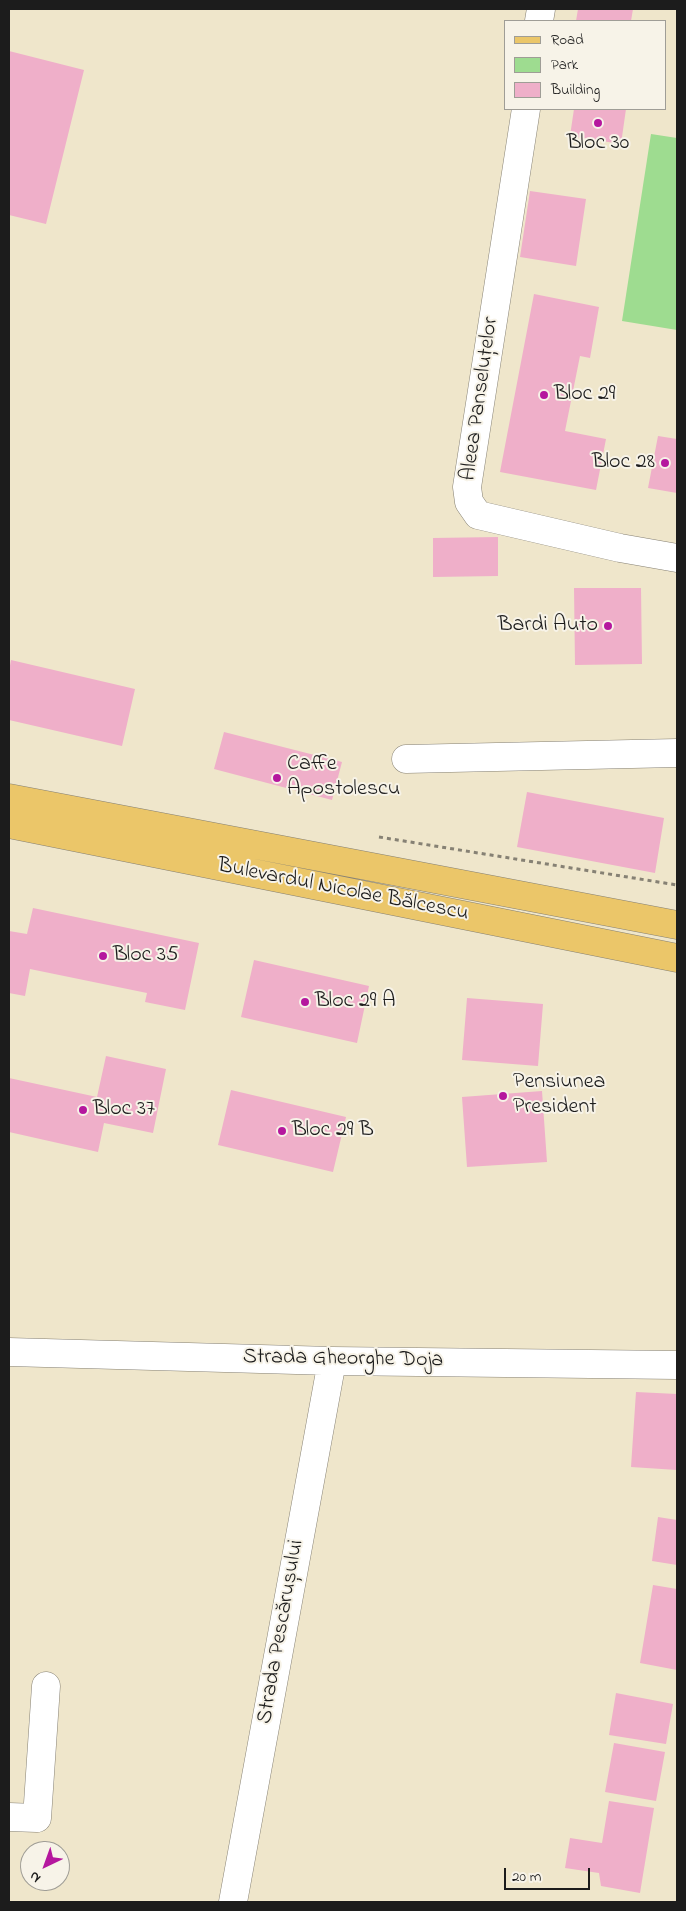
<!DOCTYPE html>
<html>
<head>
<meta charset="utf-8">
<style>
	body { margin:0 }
	#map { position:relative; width:686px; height:1911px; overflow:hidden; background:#efe6cb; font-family:"Indie Flower",sans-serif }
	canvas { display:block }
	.frame { position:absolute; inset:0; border:10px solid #1c1c1c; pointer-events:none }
	.legend { position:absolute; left:504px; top:20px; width:162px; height:90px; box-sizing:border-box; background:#f7f3e8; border:1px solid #9f9d96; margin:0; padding:6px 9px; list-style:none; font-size:15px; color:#1c1c1c }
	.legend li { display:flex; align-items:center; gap:10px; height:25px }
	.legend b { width:25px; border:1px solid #9f9d96 }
	.north { position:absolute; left:20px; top:1841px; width:50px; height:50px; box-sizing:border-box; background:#f7f3e8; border:1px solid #9f9d96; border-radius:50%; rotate:222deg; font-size:14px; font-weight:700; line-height:20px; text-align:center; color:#1c1c1c }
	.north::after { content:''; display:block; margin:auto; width:18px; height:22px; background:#b5179e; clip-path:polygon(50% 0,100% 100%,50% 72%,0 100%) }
	.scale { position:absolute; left:504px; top:1868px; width:86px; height:22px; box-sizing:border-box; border:2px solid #1c1c1c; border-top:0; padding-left:6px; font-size:15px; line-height:18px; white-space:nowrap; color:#1c1c1c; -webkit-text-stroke:4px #f7f3e8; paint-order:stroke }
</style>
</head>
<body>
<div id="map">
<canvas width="686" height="1911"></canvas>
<div class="frame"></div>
<ul class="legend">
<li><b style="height:6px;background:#ebc669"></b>Road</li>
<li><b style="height:14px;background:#9edc90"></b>Park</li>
<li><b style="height:14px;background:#efafc9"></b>Building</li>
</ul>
<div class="north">N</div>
<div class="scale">20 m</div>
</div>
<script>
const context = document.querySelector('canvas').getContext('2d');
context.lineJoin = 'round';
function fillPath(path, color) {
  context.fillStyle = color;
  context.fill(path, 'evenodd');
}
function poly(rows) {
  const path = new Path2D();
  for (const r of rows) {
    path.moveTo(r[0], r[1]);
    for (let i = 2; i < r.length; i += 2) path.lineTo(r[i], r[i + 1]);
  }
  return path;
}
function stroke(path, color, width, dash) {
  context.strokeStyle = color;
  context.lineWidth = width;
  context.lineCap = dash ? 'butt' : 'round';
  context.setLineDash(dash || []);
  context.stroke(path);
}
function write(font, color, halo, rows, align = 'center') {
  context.font = font + ' "Indie Flower",sans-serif';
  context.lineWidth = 4;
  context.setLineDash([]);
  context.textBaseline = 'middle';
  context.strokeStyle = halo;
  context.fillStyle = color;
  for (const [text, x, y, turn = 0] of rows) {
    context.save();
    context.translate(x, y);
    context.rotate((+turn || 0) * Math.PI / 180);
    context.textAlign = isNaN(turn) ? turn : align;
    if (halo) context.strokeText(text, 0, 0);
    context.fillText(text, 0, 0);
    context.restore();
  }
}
const green = poly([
	[651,134,677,138,677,330,622,321]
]);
const building = poly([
	[578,9,633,9,631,21,576,21],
	[9,51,84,70,46,224,9,215],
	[574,109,626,109,621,144,570,136],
	[530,191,586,199,576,266,520,257],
	[534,294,599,307,590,358,580,356,565,431,606,439,596,490,500,472],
	[658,436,677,439,677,493,648,488],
	[498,537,498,576,433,577,433,538],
	[574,588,641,588,642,664,575,665],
	[11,660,135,689,122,746,9,720,9,671],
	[224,732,342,762,332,800,214,769],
	[527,792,664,818,655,873,517,847],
	[33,908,199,943,185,1010,145,1002,147,993,30,969,25,996,9,993,9,931,27,934],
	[254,960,369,986,357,1043,241,1017],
	[467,998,543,1004,538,1066,462,1060],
	[106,1056,166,1069,153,1133,104,1123,98,1152,9,1132,9,1078,97,1097],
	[231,1090,346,1117,333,1172,218,1145],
	[542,1091,547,1162,467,1167,462,1097],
	[636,1392,677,1394,677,1470,631,1467],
	[658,1517,677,1520,677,1565,652,1561],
	[653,1585,677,1589,677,1670,640,1663],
	[616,1693,673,1704,666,1744,609,1735],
	[614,1743,665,1752,656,1801,605,1792],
	[609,1801,654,1808,640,1893,601,1886,599,1873,565,1868,570,1838,602,1843]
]);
const path = poly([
	[379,837,677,885]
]);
const minor = poly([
	[539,21,541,9],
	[526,109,467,487,469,502,478,515,620,548,677,558],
	[406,759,677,753],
	[9,1352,332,1361,677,1365],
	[9,1817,37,1818,46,1686],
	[233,1902,332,1361]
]);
const major = poly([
	[9,798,677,925],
	[9,824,677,958]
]);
const markers = [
	[598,123,5,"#b5179e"],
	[544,395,5,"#b5179e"],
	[665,463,5,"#b5179e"],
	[608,626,5,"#b5179e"],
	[277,778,5,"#b5179e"],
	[103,956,5,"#b5179e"],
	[305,1002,5,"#b5179e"],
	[503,1096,5,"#b5179e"],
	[83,1110,5,"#b5179e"],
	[282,1131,5,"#b5179e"]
];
const poiNames = [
	["Bloc 30",598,144,"center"],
	["Bloc 29",554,395],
	["Bloc 28",655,463,"right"],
	["Bardi Auto",598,626,"right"],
	["Caffe",287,765],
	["Apostolescu",287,790],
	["Bloc 35",113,956],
	["Bloc 29 A",315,1002],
	["Pensiunea",513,1083],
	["President",513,1108],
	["Bloc 37",93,1110],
	["Bloc 29 B",292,1131]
];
const streetNames = [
	["Aleea Panseluțelor",481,399,-82],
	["Bulevardul Nicolae Bălcescu",343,891,11],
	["Strada Gheorghe Doja",343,1360,1],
	["Strada Pescărușului",282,1632,-80]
];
fillPath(green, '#9edc90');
fillPath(building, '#efafc9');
stroke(minor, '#868174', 29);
stroke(major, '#868174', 29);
stroke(path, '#868174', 3, [4, 4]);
stroke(minor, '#fff', 28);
stroke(major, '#ebc669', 28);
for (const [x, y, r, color] of markers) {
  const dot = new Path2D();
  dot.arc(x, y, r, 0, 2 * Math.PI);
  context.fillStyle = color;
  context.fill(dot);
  stroke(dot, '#f7f3e8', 2);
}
write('22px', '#1c1c1c', '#f7f3e8', poiNames, 'left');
write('22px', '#1c1c1c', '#f7f3e8', streetNames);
</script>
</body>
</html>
